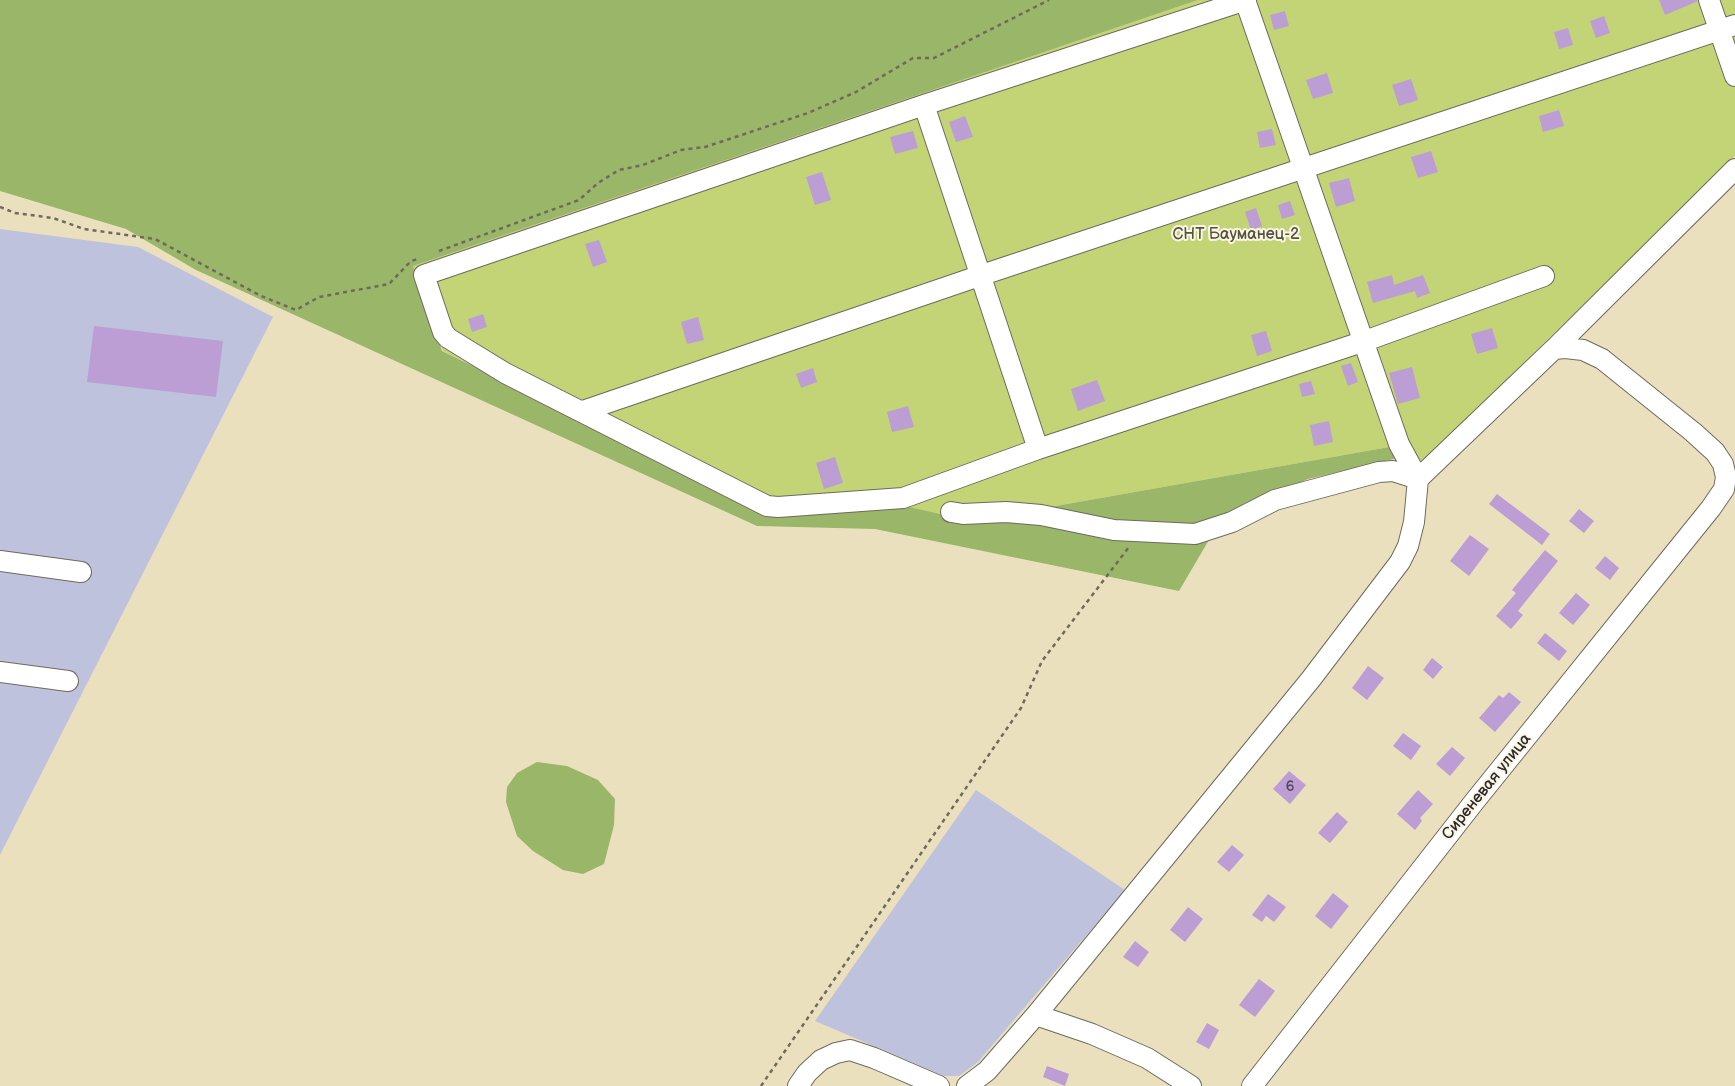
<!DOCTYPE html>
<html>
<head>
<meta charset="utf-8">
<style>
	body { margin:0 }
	canvas { display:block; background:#ebe0bd }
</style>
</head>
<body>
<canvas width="1735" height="1086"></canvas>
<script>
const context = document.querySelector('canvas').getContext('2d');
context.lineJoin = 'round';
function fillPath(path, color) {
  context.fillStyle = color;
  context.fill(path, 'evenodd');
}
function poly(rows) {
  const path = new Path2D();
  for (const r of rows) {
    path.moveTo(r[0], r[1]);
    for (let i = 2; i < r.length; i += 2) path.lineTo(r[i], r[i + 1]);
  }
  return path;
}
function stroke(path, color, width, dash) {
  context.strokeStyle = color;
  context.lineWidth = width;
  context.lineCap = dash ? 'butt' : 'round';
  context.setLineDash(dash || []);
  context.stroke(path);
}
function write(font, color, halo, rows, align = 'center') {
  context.font = font + ' "Balsamiq Sans",sans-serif';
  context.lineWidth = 4;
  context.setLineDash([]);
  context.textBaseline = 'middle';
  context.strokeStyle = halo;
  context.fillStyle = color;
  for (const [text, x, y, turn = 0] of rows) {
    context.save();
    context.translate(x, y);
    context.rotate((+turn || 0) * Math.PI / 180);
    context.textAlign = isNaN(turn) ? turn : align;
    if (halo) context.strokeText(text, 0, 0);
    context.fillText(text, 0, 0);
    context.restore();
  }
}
const industrial = poly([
	[0,229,138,247,273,317,0,855],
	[976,790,1125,890,978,1062,959,1076,944,1076,815,1021]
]);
const green = poly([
	[1198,0,1735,0,1735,156,1423,461,1395,446,971,521,769,510,443,351,413,266]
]);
const forest = poly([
	[0,0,1198,0,413,266,442,351,769,510,900,505,971,521,1395,446,1398,458,1308,479,1223,516,1179,591,875,529,757,526,196,270,126,229,0,191],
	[537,762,567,766,598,780,615,799,614,825,604,864,583,874,563,870,533,851,517,836,506,802,507,787,517,773]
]);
const building = poly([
	[1659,0,1697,0,1698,1,1665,15],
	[1285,11,1289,26,1274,30,1270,15],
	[1604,16,1610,33,1596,38,1590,21],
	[1568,28,1573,45,1559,49,1554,32],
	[1327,73,1333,93,1313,99,1306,80],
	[1411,79,1418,100,1399,106,1392,85],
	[1559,110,1564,126,1543,132,1539,116],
	[965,116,973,137,956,142,949,122],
	[1272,129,1276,145,1260,148,1257,132],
	[913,131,918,148,895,154,890,137],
	[1431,151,1438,172,1418,178,1411,157],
	[822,172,831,200,815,205,806,177],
	[1349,178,1355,201,1336,207,1329,183],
	[1290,201,1295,215,1282,219,1278,205],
	[1256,208,1262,226,1251,230,1245,212],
	[599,240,607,262,593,267,585,244],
	[1392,275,1394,285,1423,275,1430,293,1417,298,1415,291,1373,303,1367,282],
	[483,314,487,327,472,332,468,319],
	[698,317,704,340,687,344,681,322],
	[94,326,223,341,216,397,87,382],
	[1492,328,1498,348,1477,354,1471,334],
	[1266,331,1272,351,1257,356,1251,335],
	[1351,363,1358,382,1348,386,1341,366],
	[1412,367,1420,398,1398,404,1389,373],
	[813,368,817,382,801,388,796,374],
	[1097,380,1105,401,1078,411,1071,389],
	[1311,381,1315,394,1302,397,1299,384],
	[908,406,914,427,892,432,887,412],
	[1329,421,1333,442,1314,446,1310,425],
	[835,457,843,483,824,489,816,463],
	[1497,494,1550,534,1542,545,1489,504],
	[1579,509,1594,521,1584,533,1569,521],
	[1470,535,1489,549,1469,576,1450,561],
	[1545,550,1558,561,1518,611,1523,615,1511,629,1496,616,1516,593,1512,590],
	[1605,556,1619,568,1610,580,1595,568],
	[1576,593,1590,605,1573,625,1559,613],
	[1545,633,1567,651,1559,661,1537,643],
	[1432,658,1443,667,1433,679,1423,670],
	[1368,666,1384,678,1367,700,1352,688],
	[1509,692,1521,702,1495,732,1479,718,1499,695,1503,698],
	[1403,733,1421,746,1411,760,1393,746],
	[1452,747,1465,758,1450,776,1436,764],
	[1289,771,1306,785,1290,804,1273,789],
	[1418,790,1433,804,1420,818,1422,821,1415,830,1397,814],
	[1337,812,1348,822,1330,843,1318,833],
	[1232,845,1244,855,1229,872,1217,862],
	[1333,893,1349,906,1331,929,1315,916],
	[1268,894,1286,907,1274,922,1266,916,1262,922,1252,915],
	[1188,907,1203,919,1185,942,1170,930],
	[1135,941,1149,952,1138,967,1123,957],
	[1259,979,1275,991,1255,1017,1239,1005],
	[1207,1023,1219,1030,1209,1049,1196,1042],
	[1047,1066,1069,1074,1065,1086,1043,1077]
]);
const path = poly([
	[0,207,15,213,53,218,84,229,155,239,261,296,296,310,319,297,389,284,411,261,418,259],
	[439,251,579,200,598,183,619,170,643,165,681,150,705,147,808,113,856,92,913,58,934,58,1049,0],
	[761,1086,1021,708,1042,661,1129,547]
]);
const minor = poly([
	[1246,0,924,105,424,275,443,332,448,338,505,373,767,506,778,507,903,498,1038,449,1365,341,1544,276],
	[1709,0,1735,76],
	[924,105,1038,449],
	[1554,349,1735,169],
	[583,411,979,276,1735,25],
	[951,512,963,514,1006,512,1041,515,1114,530,1195,534,1232,522,1275,500,1379,472,1393,471,1418,479],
	[0,561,81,572],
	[0,672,68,681],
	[1036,1015,1092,1034,1147,1058,1191,1086],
	[798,1086,807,1073,821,1060,836,1053,850,1050,874,1058,939,1086],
	[967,1086,987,1071,1036,1015,1311,679,1400,562,1408,546,1414,522,1418,479,1399,444,1245,0],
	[1252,1086,1474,802,1711,508,1724,489,1726,477,1723,464,1715,452,1693,432,1602,359,1583,350,1565,348,1554,349,1418,479]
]);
const numberNames = [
	["6",1290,787]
];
const parkNames = [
	["СНТ Бауманец-2",1236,235]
];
const streetNames = [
	["Сиреневая улица",1487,787,-51]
];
fillPath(industrial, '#bfc2dd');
fillPath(green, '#c3d477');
fillPath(forest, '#9ab668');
fillPath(building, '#bc9dd4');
stroke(minor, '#6e6a5e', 22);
stroke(path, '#6e6a5e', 2.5, [4, 4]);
stroke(minor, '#fff', 20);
write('14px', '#4f4855', null, numberNames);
write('16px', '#51553e', '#fcf5e5', parkNames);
write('16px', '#2b2b2b', '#fcf5e5', streetNames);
</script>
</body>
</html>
